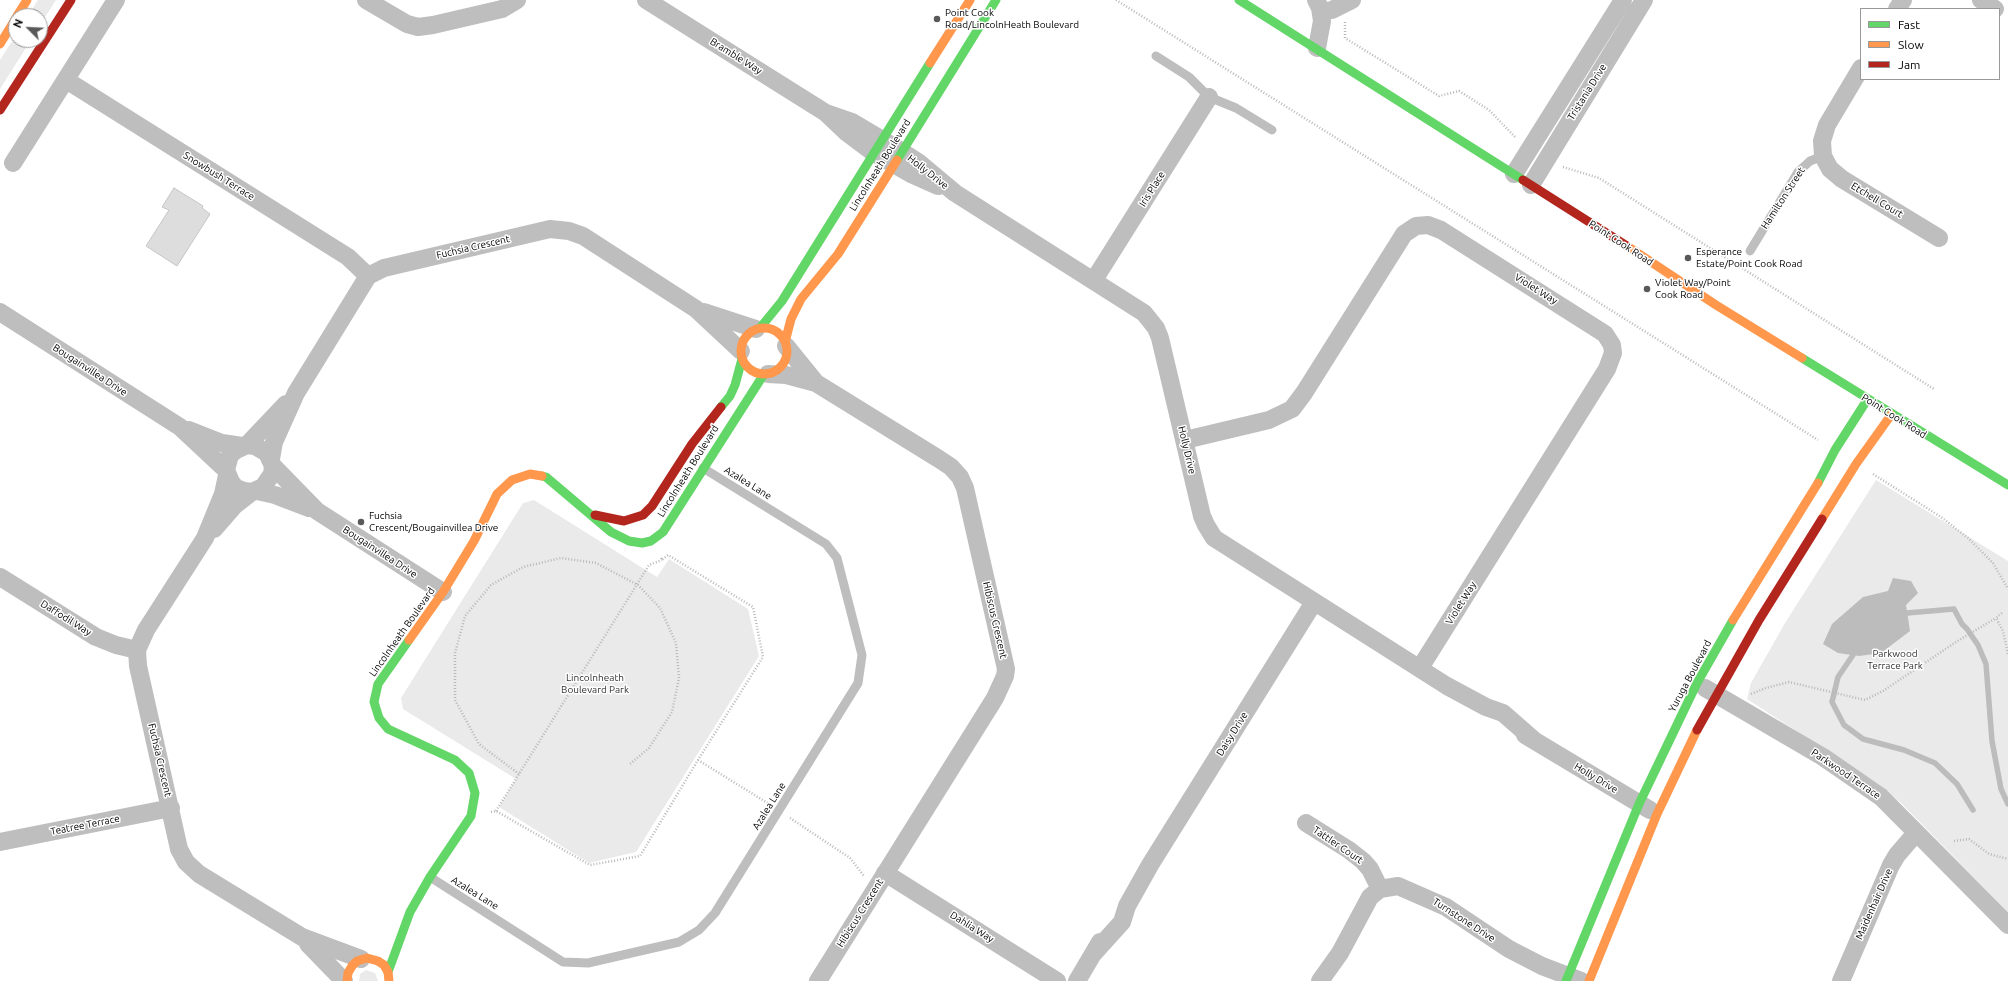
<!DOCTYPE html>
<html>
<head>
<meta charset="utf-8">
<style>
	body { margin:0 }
	#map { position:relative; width:2008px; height:981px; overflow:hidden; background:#fff; font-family:Ubuntu,sans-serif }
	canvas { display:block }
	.legend { position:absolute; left:1860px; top:8px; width:140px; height:72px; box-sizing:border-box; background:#fff; border:1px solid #999; margin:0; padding:5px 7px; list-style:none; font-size:12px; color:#000 }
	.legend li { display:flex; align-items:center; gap:8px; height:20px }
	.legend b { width:20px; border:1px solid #999 }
	.north { position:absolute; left:8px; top:8px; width:40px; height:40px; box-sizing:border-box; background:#fff; border:1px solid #999; border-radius:50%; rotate:294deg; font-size:11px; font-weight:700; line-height:16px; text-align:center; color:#000 }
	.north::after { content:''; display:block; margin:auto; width:14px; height:18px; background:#595959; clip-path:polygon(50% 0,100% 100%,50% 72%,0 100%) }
</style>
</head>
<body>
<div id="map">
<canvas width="2008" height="981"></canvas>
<ul class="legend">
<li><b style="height:5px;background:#63d668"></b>Fast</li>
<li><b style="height:5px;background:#ff974d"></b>Slow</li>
<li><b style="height:5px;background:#b3261e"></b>Jam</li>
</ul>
<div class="north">N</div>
</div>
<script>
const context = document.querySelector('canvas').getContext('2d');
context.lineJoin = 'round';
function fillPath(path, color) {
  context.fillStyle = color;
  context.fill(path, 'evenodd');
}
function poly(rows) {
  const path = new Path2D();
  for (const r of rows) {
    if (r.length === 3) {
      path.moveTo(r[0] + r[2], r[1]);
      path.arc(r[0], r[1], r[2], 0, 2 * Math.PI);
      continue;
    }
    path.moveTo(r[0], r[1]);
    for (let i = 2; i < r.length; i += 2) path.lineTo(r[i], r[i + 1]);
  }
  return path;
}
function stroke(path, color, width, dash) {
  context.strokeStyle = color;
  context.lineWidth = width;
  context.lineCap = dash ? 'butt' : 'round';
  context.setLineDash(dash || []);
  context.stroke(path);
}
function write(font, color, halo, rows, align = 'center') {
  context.font = font + ' Ubuntu,sans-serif';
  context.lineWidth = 3;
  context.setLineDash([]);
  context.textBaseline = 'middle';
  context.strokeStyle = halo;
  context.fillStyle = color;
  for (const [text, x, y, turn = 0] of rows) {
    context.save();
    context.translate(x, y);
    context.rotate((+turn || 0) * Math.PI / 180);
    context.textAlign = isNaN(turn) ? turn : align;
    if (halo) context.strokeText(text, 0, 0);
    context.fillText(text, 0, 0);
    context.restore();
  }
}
const green = poly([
	[38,0,56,0,40,25,40,16,28,16],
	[16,35,16,40,31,40,0,89,0,60],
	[1876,480,2008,561,2008,912,1901,803,1881,786,1747,699,1751,683,1785,623],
	[534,500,657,577,669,559,748,609,759,656,636,852,589,863,499,807,516,779,403,709,401,698,523,503],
	[366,970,375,973,378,981,359,981,360,974]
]);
const water = poly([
	[1893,578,1911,581,1918,593,1906,605,1910,631,1881,653,1859,656,1838,653,1823,644,1832,624,1863,597,1888,591]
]);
const stream = poly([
	[1907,613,1954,609,1962,624,1967,629,1978,645,1986,664,1992,741,2001,789,2008,804],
	[1853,655,1838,677,1832,702,1844,725,1863,739,1904,750,1935,763,1957,784,1973,810]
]);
const building = poly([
	[174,188,203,206,202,208,210,214,177,266,146,246,169,210,162,207,174,188]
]);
const path = poly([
	[1116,0,1818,440],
	[1345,22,1345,38,1439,96,1459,91,1489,110,1516,138],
	[1563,167,1599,178,1934,389],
	[1873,474,1941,517,1968,538,1993,563,2008,589],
	[2002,613,1996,618,2003,631,2008,654],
	[1751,694,1766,688,1789,682,1865,700,1883,691,1956,642,1996,618],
	[698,760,769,804],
	[519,774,479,744,455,700,455,653,465,616,491,585,523,567,561,558,596,563,638,585,660,608,676,643,679,678,672,712,649,748,630,764],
	[496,811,649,565,662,560],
	[491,812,496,811,590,865,640,856,698,760,763,657,753,607,668,555,662,560,661,557],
	[790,818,850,858,864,876],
	[1954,841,1969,839,1989,854,2008,859]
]);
const lane = poly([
	[1156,56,1189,77,1209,97,1236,108,1272,130],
	[1750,251,1798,172,1810,161,1823,156],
	[430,877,563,962,588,963,679,942,699,930,715,913,858,683,862,655,837,558,826,544,703,468]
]);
const street = poly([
	[366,0,407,24,418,27,433,25,502,9,517,0],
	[646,0,826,113,846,132,874,153,911,174,938,186],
	[1316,0,1320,8,1322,21,1317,48],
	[1981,0,1995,9],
	[1897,9,1903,0],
	[1321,12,1332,10,1352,0],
	[1861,68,1827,125,1822,141,1823,156,1830,169,1842,179,1939,238],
	[66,80,348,257,368,276],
	[826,113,852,122,901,151,918,162,955,193,1144,313,1156,328,1160,338,1202,516,1206,525,1214,538,1447,686,1486,707,1503,713,1535,741],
	[13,163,116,0],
	[1514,174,1623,0],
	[1531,185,1644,0],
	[1094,280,1209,97],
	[0,312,180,427,226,470],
	[704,312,756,329],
	[786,346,816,383],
	[768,374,786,375,816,383,939,459,951,467,960,477,965,488,1006,669,1005,676,995,698,818,981],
	[189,430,222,443,242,446],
	[1185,440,1269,420,1292,409,1304,393,1399,242,1404,234,1416,226,1428,225,1441,230,1605,334,1612,345,1613,353,1607,369,1420,668],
	[247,445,286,404],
	[271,459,274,442,296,393,368,276,384,268,550,229,569,231,583,236,696,309,741,351],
	[273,466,317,511,443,592],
	[227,475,223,494,205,538,146,630,137,650,138,666,179,849,186,862,199,874,302,937,361,959],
	[257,491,275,495,309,508],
	[214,529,234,506,252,492,263,487,272,474,273,466,267,453,255,446,247,445,236,450,230,455,226,470,231,482,236,488,244,491,252,492],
	[0,577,96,637,116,645,137,650],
	[1705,688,1823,757,1881,797,2008,925],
	[1525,735,1650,810],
	[1306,823,1349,850,1363,861,1370,869,1380,889],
	[0,842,171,808],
	[885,873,1057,981],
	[308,944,344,981],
	[1094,953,1122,922,1127,906,1150,865,1314,602],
	[1077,981,1100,942],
	[1320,981,1340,953,1370,897,1380,889,1398,886,1446,907,1509,949,1542,966,1581,981],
	[1841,981,1891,865,1897,855,1916,833]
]);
const fast = poly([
	[1239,0,1523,180],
	[897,160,996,0],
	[760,328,782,301,930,63],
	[1802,358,2008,485],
	[721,407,730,396,735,385,742,359],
	[542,476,546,477,611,532,629,541,642,543,651,541,663,532,764,374],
	[1818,483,1835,450,1867,400],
	[388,972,410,912,430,877,471,816,475,793,469,773,455,760,388,729,379,718,374,702,378,684,409,640],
	[1566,981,1639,804,1697,683,1733,620]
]);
const slow = poly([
	[17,16,27,0],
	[0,44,16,18],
	[930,63,970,0],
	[1627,246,1716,305,1802,358],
	[764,351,23],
	[785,342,791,319,801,299,838,254,897,160],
	[1822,519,1856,464,1891,415],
	[1733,620,1818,483],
	[409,640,443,592,474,541,497,494,512,480,530,474,542,476],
	[347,981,348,973,352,966,357,961,367,958,378,961,384,965,388,972,389,981],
	[1589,981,1657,814,1697,730]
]);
const jam = poly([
	[0,110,71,0],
	[1523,180,1627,246],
	[595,515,624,521,643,515,652,506,692,444,721,407],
	[1697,730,1759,620,1822,519]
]);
const markers = [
	[937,19,4,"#595959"],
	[1688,258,4,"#595959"],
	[1647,289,4,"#595959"],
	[361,522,4,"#595959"]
];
const poiNames = [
	["Point Cook",945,13],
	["Road/LincolnHeath Boulevard",945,25],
	["Esperance",1696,252],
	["Estate/Point Cook Road",1696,264],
	["Violet Way/Point",1655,283],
	["Cook Road",1655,295],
	["Fuchsia",369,516],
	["Crescent/Bougainvillea Drive",369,528]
];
const streetNames = [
	["Bramble Way",736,56,32],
	["Tristania Drive",1587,92,-58],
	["Lincolnheath Boulevard",880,165,-58],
	["Holly Drive",928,172,38],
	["Snowbush Terrace",219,176,32],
	["Iris Place",1152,189,-58],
	["Hamilton Street",1783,198,-57],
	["Etchell Court",1877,200,31],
	["Point Cook Road",1621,243,33],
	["Fuchsia Crescent",473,247,-13],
	["Violet Way",1536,289,32],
	["Bougainvillea Drive",90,370,33],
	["Point Cook Road",1894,416,32],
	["Holly Drive",1187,450,77],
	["Lincolnheath Boulevard",688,471,-58],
	["Azalea Lane",748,483,32],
	["Bougainvillea Drive",380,552,33],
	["Violet Way",1461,603,-58],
	["Daffodil Way",66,618,32],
	["Hibiscus Crescent",995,620,77],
	["Lincolnheath Boulevard",402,632,-55],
	["Yuruga Boulevard",1690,676,-62],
	["Daisy Drive",1232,734,-58],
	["Fuchsia Crescent",160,760,77],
	["Parkwood Terrace",1846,774,34],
	["Holly Drive",1596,778,31],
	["Azalea Lane",769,806,-58],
	["Teatree Terrace",85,825,-11],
	["Tattler Court",1338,845,34],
	["Azalea Lane",475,893,32],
	["Maidenhair Drive",1874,904,-66],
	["Hibiscus Crescent",860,913,-58],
	["Turnstone Drive",1464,920,33],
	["Dahlia Way",972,927,32]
];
const parkNames = [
	["Parkwood",1895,654],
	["Terrace Park",1895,666],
	["Lincolnheath",595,678],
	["Boulevard Park",595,690]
];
fillPath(green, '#eaeaea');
fillPath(water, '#bcbcbc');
stroke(stream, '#bcbcbc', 5.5);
fillPath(building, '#ddd');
stroke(building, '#c5c5c5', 1);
stroke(path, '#b8b8b8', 2.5, [1, 2]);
stroke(lane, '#bebebe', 9);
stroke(street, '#bebebe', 18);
stroke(fast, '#63d668', 9);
stroke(slow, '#ff974d', 9);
stroke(jam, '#b3261e', 9);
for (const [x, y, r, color] of markers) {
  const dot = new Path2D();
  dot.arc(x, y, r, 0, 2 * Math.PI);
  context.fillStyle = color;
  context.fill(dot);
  stroke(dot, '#fff', 1.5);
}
write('10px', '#000', '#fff', poiNames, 'left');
write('10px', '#000', '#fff', streetNames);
write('10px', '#303030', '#fff', parkNames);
</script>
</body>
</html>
